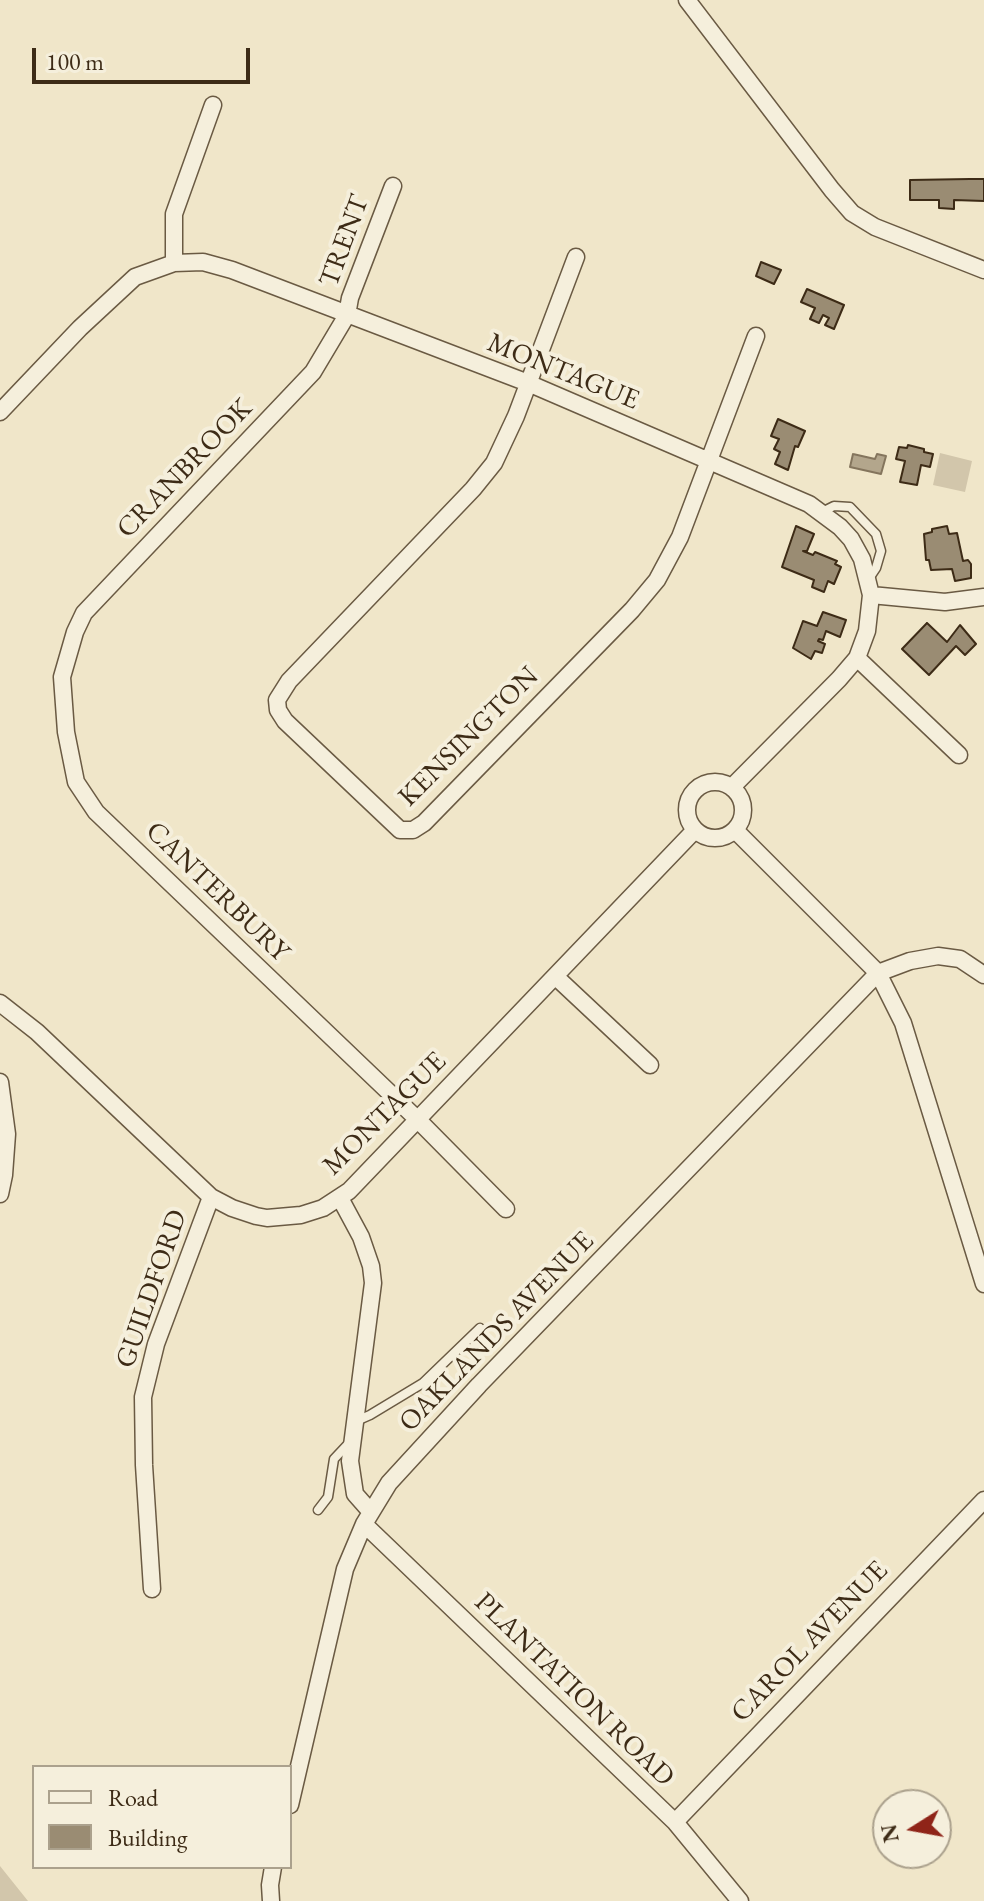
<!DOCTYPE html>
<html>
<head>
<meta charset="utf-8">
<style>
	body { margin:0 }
	#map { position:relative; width:984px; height:1901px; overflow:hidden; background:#f0e6c9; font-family:"EB Garamond",serif }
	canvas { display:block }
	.legend { position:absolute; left:32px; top:1765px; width:260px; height:104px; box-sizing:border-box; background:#f5efdc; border:2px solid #aba18d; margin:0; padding:10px 14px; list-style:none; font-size:24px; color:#3d2b16 }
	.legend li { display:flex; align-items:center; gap:16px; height:40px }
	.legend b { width:40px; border:2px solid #aba18d }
	.north { position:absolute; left:872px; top:1789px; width:80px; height:80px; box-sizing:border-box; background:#f5efdc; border:2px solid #aba18d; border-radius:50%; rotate:259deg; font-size:22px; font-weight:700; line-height:32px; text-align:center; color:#3d2b16 }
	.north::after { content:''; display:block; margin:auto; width:28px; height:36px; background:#8f2418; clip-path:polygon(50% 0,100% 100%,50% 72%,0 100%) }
	.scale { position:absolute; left:32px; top:48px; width:218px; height:36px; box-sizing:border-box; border:4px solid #3d2b16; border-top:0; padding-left:10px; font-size:24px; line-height:28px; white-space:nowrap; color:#3d2b16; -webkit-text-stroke:6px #f5efdc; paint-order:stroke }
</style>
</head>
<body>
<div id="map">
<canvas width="984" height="1901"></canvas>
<ul class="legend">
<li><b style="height:10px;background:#f5efdc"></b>Road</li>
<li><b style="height:22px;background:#9a8c73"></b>Building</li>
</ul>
<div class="north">N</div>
<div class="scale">100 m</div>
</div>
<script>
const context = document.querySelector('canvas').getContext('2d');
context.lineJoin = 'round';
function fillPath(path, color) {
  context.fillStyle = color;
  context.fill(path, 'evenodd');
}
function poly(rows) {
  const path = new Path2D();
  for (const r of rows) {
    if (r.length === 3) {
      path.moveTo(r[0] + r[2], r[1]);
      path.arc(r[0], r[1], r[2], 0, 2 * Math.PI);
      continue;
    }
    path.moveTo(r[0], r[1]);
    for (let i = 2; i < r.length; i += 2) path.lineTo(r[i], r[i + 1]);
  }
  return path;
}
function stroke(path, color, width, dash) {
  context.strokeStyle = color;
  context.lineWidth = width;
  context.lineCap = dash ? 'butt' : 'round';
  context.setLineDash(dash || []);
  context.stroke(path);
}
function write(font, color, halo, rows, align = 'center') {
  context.font = font + ' "EB Garamond",serif';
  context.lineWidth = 8;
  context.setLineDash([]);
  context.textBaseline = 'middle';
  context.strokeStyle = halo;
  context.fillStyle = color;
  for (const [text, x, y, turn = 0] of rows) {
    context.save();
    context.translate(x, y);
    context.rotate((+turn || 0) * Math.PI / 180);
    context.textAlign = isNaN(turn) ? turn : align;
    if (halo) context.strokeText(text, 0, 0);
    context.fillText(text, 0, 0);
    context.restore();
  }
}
const green = poly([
	[940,453,972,461,965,492,933,485],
	[0,1866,28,1901,0,1901]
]);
const water = poly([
	[853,454,875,459,877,454,886,456,881,474,850,467,853,454]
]);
const building = poly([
	[970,179,984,179,984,201,954,200,954,209,939,208,939,200,910,200,910,180,970,179],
	[761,262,781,270,774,284,756,276,761,262],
	[807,289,844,305,834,329,825,325,829,318,823,315,819,323,810,319,815,308,801,302,807,289],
	[778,419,805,431,798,447,795,446,788,470,775,464,780,452,774,449,779,439,771,436,778,419],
	[908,445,924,449,924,452,933,454,930,467,921,465,917,485,900,482,905,461,896,459,899,447,907,448,908,445],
	[796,526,814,534,807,551,803,551,813,555,815,552,837,561,835,564,841,567,834,584,828,581,824,592,812,587,814,580,782,567,796,526],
	[947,526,949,534,957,533,963,561,968,560,971,564,971,578,955,581,952,569,931,570,929,560,926,560,924,534,932,532,932,529,947,526],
	[823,612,846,620,840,637,826,631,823,640,819,639,818,641,825,644,822,653,815,651,811,659,793,648,803,621,817,626,823,612],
	[927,623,947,642,960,625,976,644,965,655,956,646,929,675,902,649,927,623]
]);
const lane = poly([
	[822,512,834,506,850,507,876,534,881,551,876,568,868,580],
	[354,1422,370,1415,423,1383,480,1328],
	[318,1510,328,1497,334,1459,350,1442]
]);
const street = poly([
	[687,0,832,190,852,213,875,227,984,270],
	[393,186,350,298,347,315,313,372,84,613,75,632,62,677,66,732,76,782,96,812,417,1119,506,1209],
	[576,257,516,416,494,463,473,489,289,681,277,700,278,710,285,721,400,830,413,830,424,823,632,610,657,580,680,537,756,336],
	[174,263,174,214,213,105],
	[0,412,80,328,135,277,174,263,203,262,232,270,528,383,809,504,840,527,851,539,862,559,871,595,867,631,857,658,839,679,732,787],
	[871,595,945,602,984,597],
	[857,658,959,755],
	[715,810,28],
	[735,830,878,973,903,1023,984,1284],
	[556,977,650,1065],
	[0,1003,37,1032,211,1197,232,1208,256,1216,267,1218,301,1215,323,1208,349,1191,695,830],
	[0,1082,7,1134,4,1175,0,1194],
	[340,1198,361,1237,371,1266,373,1283,350,1461,355,1494,370,1511],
	[364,1524,675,1822,740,1901],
	[152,1589,144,1465,143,1397,156,1344,211,1197],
	[290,1805,345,1569,364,1524,389,1483,479,1385,878,973,910,961,938,956,960,959,984,975],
	[675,1822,984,1500],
	[271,1901,270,1885,273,1867]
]);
const streetNames = [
	["TRENT",345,241,-70],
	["MONTAGUE",563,372,22],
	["CRANBROOK",185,469,-46],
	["KENSINGTON",469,737,-45],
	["CANTERBURY",217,892,44],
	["MONTAGUE",385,1114,-45],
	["GUILDFORD",152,1289,-71],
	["OAKLANDS AVENUE",497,1332,-46],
	["CAROL AVENUE",810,1642,-46],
	["PLANTATION ROAD",574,1690,44]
];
fillPath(green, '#d2c6ab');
fillPath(water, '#b3a68c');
stroke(water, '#84755d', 2);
fillPath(building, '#9a8c73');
stroke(building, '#3d2b16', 2);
stroke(lane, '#6a5a43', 11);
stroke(street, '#6a5a43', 19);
stroke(lane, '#f5efdc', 8);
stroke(street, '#f5efdc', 16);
write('28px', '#3d2b16', '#f5efdc', streetNames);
</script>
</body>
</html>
